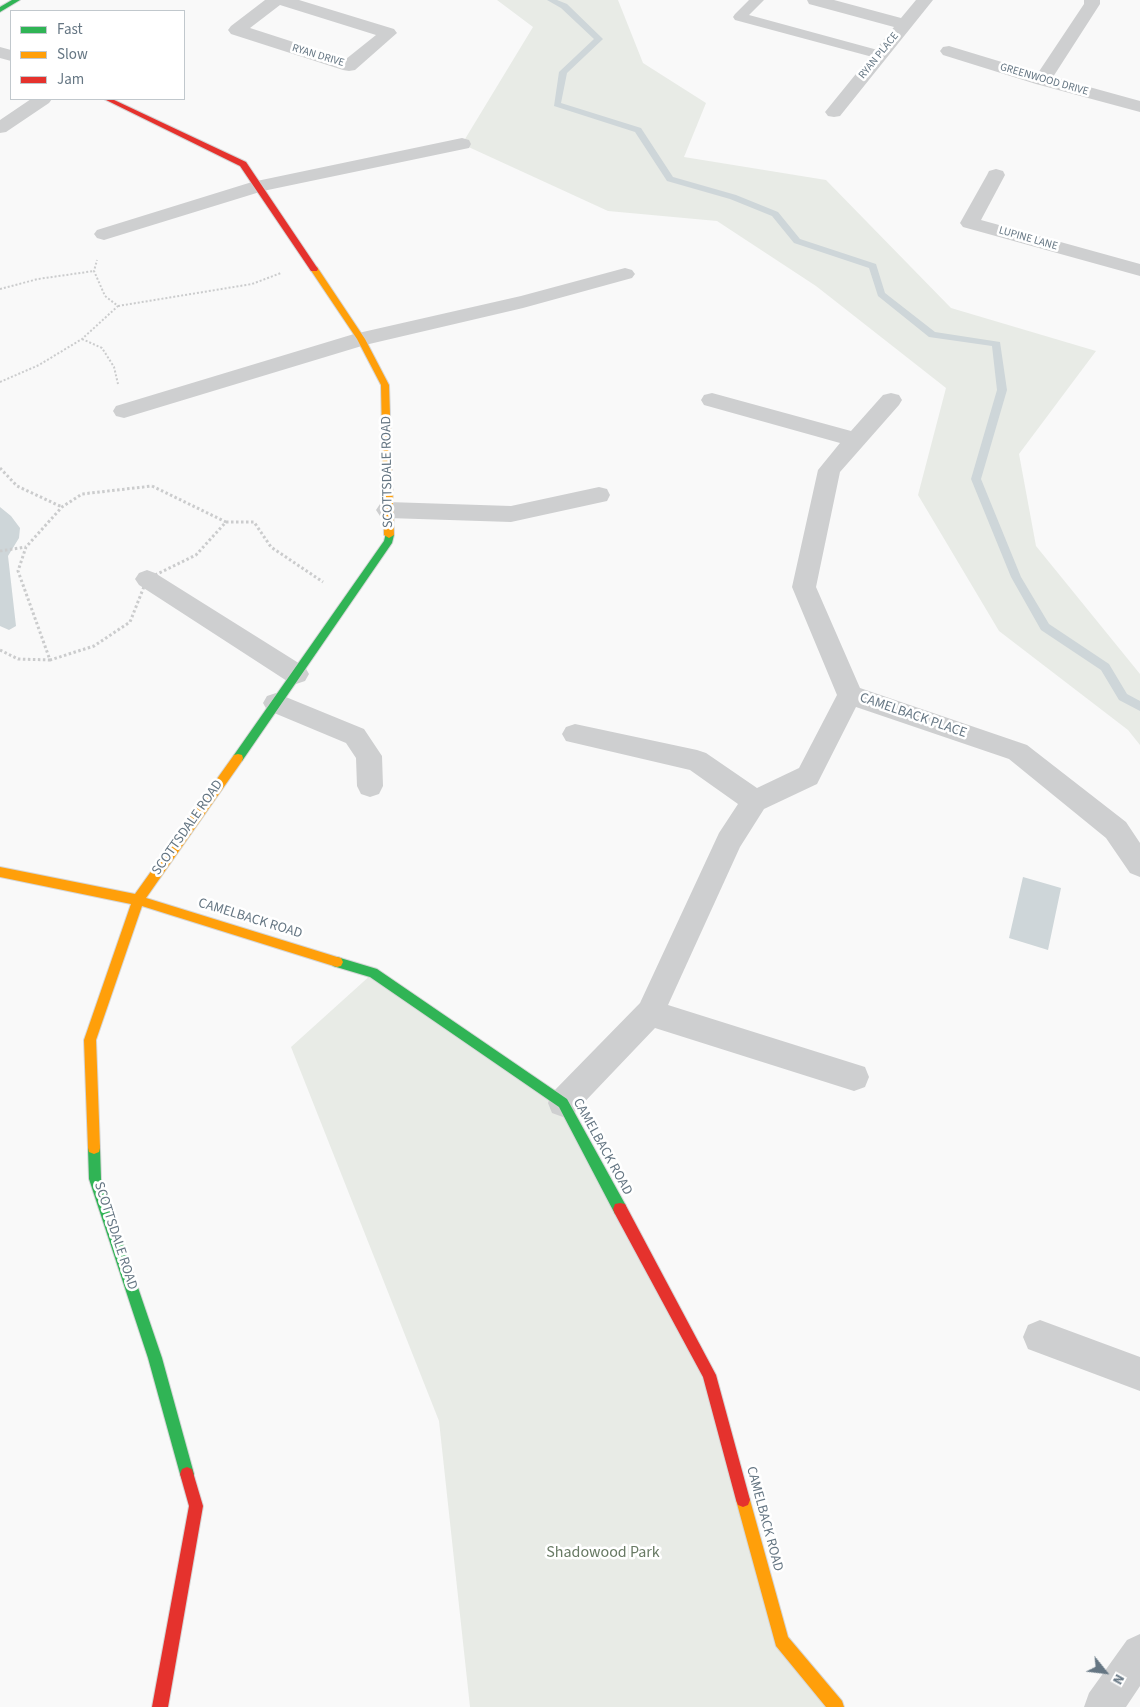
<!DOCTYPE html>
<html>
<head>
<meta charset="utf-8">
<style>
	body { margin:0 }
	#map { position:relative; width:1140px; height:1707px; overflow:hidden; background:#f9f9f9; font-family:"Source Sans 3",sans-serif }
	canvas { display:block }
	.legend { position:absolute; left:10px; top:10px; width:175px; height:90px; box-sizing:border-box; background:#fff; border:1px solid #c1c8cd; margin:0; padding:6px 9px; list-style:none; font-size:15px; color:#657683 }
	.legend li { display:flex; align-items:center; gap:10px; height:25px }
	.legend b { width:25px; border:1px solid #c1c8cd }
	.north { position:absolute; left:1080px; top:1647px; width:50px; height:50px; -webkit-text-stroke:4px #fff; paint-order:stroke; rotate:119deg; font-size:14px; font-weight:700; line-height:20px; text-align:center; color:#657683 }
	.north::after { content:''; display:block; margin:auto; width:18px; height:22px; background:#657683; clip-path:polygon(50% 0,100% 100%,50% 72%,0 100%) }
</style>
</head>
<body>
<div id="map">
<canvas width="1140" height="1707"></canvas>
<ul class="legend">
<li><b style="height:6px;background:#30b455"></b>Fast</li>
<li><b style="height:6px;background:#ff9f0a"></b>Slow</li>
<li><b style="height:6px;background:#e5322d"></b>Jam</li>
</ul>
<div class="north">N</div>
</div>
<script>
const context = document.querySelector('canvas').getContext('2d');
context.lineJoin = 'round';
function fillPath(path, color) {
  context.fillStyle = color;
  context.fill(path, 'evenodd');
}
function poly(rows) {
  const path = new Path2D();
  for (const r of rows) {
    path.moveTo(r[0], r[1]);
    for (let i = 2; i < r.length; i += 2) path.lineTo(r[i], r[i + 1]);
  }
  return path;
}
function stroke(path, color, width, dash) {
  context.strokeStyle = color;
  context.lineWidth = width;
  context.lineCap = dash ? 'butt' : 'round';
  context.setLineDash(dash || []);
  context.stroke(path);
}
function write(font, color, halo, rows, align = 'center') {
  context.font = font + ' "Source Sans 3",sans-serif';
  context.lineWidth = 5;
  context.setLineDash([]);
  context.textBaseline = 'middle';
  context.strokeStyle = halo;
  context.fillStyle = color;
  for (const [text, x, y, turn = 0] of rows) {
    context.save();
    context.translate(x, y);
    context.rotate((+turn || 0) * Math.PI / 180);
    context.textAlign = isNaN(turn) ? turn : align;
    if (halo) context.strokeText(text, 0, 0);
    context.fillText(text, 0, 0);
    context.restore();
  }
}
const green = poly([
	[497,0,618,0,643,63,706,103,684,157,826,180,951,308,1096,351,1019,454,1036,546,1140,674,1140,745,1128,730,999,631,918,495,946,388,816,286,717,221,608,211,462,144,533,27],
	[373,973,563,1103,709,1375,781,1641,836,1707,470,1707,439,1421,291,1047]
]);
const water = poly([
	[0,507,11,516,20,528,19,538,8,556,16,626,9,630,0,626],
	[1023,877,1061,888,1048,950,1009,938]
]);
const stream = poly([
	[547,0,557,0,567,4,603,39,567,73,561,103,641,128,673,177,736,195,778,212,800,239,876,264,885,293,935,332,1000,342,1007,390,981,479,1021,577,1049,624,1109,664,1127,694,1140,701,1140,711,1119,700,1101,670,1041,630,1011,577,971,479,997,390,992,346,929,337,878,296,869,268,794,243,772,216,730,199,667,181,635,132,554,106,559,72,594,39,561,8,547,0]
]);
const pathFar1 = poly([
	[0,289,38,279,94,271],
	[118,306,252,284,281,273],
	[82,339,102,348,114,367,118,384],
	[0,382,39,365,82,339,118,306,105,296,94,271,97,260]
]);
const path = poly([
	[0,468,17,486,62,507],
	[152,486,226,522,196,555,147,579,130,622,94,646,50,660,18,571,26,547,62,507,82,494,152,486],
	[226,522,254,522,271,547,323,582],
	[0,551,26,547],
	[0,650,18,659,50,660]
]);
const lane = poly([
	[749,0,764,0,749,15,885,52,887,55,885,58,880,59,735,20,733,17,735,14,749,0]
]);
const street = poly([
	[265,0,299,0,394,29,397,33,355,70,349,71,343,70,231,34,228,30,231,26,265,0],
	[280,5,376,35,346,59,250,28,280,5],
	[807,0,834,0,901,18,916,0,933,0,840,116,834,117,828,116,825,112,894,27,809,4,807,0],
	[1084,0,1100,0,1100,4,1053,77,1140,101,1140,112,1036,84,943,55,940,51,943,47,949,46,1038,73,1084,4,1084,0],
	[0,47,11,50,11,61,0,58,0,47],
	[31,99,52,99,49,103,6,132,0,133,0,120,31,99],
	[462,138,469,140,471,144,469,148,263,191,104,240,97,238,94,234,97,230,252,182,462,138],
	[996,169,1003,171,1005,175,981,220,1140,264,1140,276,963,227,960,223,987,175,989,171,996,169],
	[625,268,632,270,635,274,632,278,523,308,365,345,124,418,116,416,113,411,116,406,354,334,521,296,625,268],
	[712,393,851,431,883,395,891,393,899,395,902,400,899,405,840,472,816,587,860,688,1027,745,1126,822,1140,843,1140,877,1130,873,1106,838,1009,759,856,707,817,784,764,809,740,847,668,1005,865,1067,869,1077,865,1087,854,1091,655,1028,574,1113,563,1117,552,1113,548,1103,552,1093,640,1003,719,833,738,804,690,770,566,741,562,734,566,727,575,724,697,750,706,753,757,788,799,768,837,695,792,587,818,470,840,443,704,405,701,400,704,395,712,393],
	[599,487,607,489,610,495,607,501,511,522,388,518,380,516,376,510,380,504,388,502,511,506,599,487],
	[147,570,155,573,305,667,309,674,305,681,296,684,287,681,139,585,135,579,139,573,147,570],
	[276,693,364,729,382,756,383,786,379,794,370,797,361,794,357,786,356,758,346,743,267,710,263,703,267,696,276,693],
	[1040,1320,1140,1357,1140,1391,1028,1349,1023,1337,1028,1325,1040,1320],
	[1140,1634,1140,1686,1126,1707,1084,1707,1089,1693,1127,1640,1140,1634]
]);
const fast = poly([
	[12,0,20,0,0,12,0,7,12,0],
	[389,532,394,535,392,543,242,761,234,761,233,758,234,755,384,541,386,533,389,532],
	[337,957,377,969,567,1099,625,1204,627,1209,625,1214,620,1215,615,1214,559,1107,370,977,333,966,331,962,333,958,337,957],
	[94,1142,99,1144,100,1148,101,1179,162,1358,194,1474,192,1479,187,1481,182,1479,180,1474,148,1358,89,1179,88,1148,89,1144,94,1142]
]);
const slow = poly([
	[314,266,317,267,365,339,389,385,394,535,389,538,384,535,381,385,357,339,310,269,314,266],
	[238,754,242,755,243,758,242,761,146,898,337,957,341,958,343,962,341,966,337,967,142,906,96,1040,100,1148,99,1152,94,1154,89,1152,88,1148,84,1040,131,904,0,877,0,867,135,894,234,755,238,754],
	[743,1493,748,1495,750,1500,788,1637,842,1701,844,1707,826,1707,776,1646,736,1500,738,1495,743,1493]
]);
const jam = poly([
	[104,99,112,99,246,162,318,269,317,271,311,271,240,166,104,99],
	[620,1203,625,1204,716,1375,750,1500,748,1505,743,1507,738,1505,736,1500,703,1377,615,1214,613,1209,615,1204,620,1203],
	[187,1467,192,1469,203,1506,168,1707,152,1707,189,1506,180,1474,182,1469,187,1467]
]);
const farStreetnames = [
	["RYAN DRIVE",318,56,17],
	["RYAN PLACE",879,56,-51],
	["GREENWOOD DRIVE",1044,80,16],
	["LUPINE LANE",1028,239,16]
];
const streetNames = [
	["SCOTTSDALE ROAD",388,472,-91],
	["CAMELBACK PLACE",913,716,19],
	["SCOTTSDALE ROAD",188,828,-55],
	["CAMELBACK ROAD",250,919,17],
	["CAMELBACK ROAD",602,1147,61],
	["SCOTTSDALE ROAD",115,1236,72],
	["CAMELBACK ROAD",764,1519,75]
];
const nearParknames = [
	["Shadowood Park",603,1553]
];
fillPath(green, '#e8ebe6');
fillPath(water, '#ced6d9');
fillPath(stream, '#ced6d9');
stroke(fast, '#d5d6d7', 2);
stroke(slow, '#d5d6d7', 2);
stroke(jam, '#d5d6d7', 2);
stroke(pathFar1, '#cbcccd', 2, [2, 2]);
stroke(path, '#cbcccd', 3, [2.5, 2.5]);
fillPath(lane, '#cecfd0');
fillPath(street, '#cecfd0');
fillPath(fast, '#30b455');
fillPath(slow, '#ff9f0a');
fillPath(jam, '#e5322d');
write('11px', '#657683', '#fff', farStreetnames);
write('14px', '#657683', '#fff', streetNames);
write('16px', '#687a64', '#fff', nearParknames);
</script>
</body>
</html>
